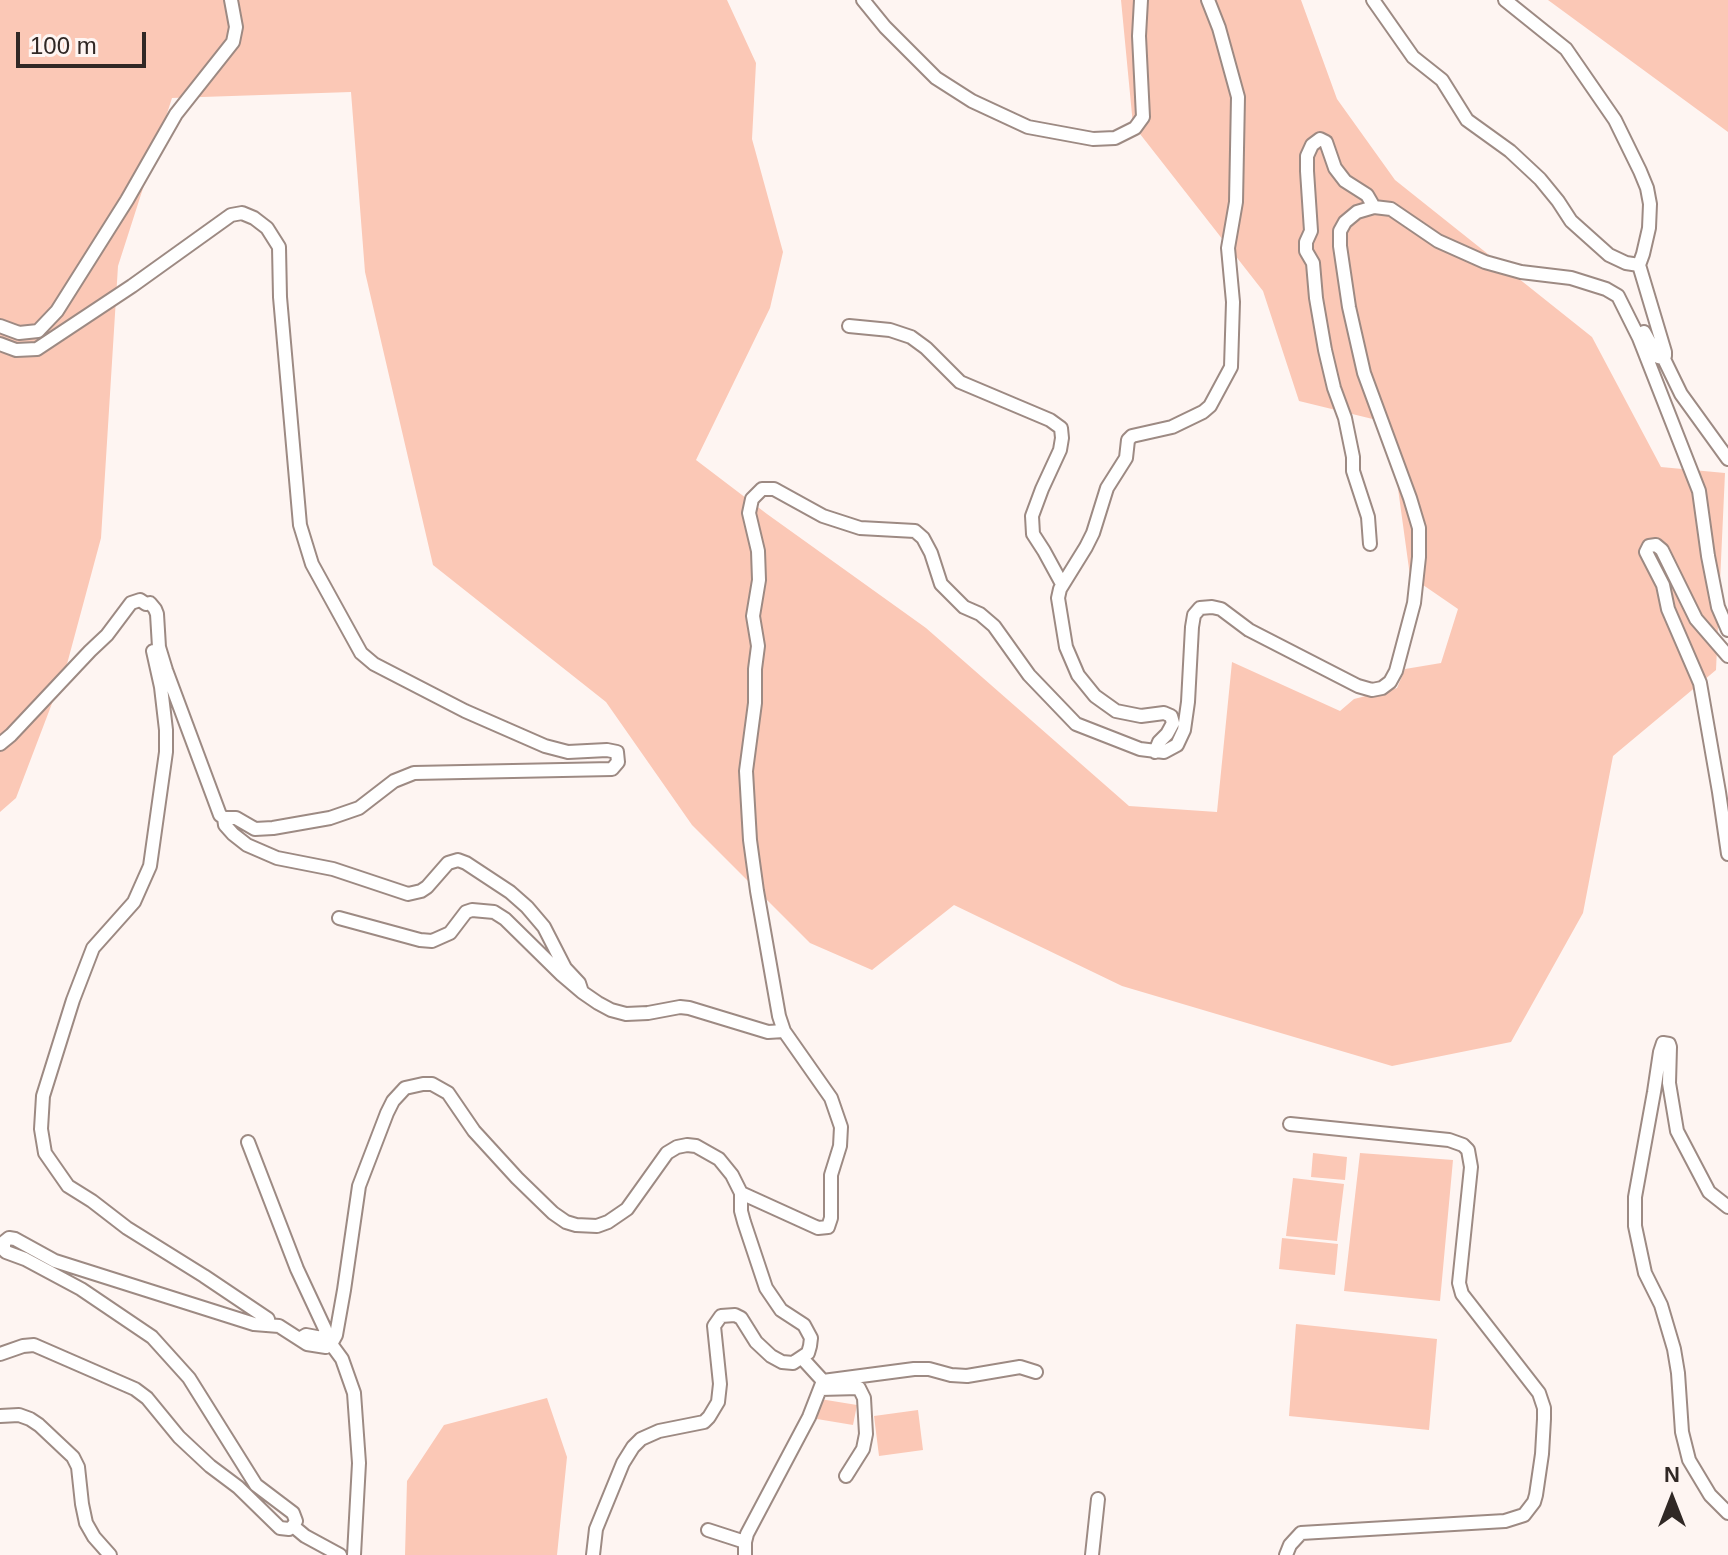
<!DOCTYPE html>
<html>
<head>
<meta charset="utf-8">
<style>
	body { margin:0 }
	#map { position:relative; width:1728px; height:1555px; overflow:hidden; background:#fef5f2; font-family:Arial,sans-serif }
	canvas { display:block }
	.north { position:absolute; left:1632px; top:1459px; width:80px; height:80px; -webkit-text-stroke:6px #fef5f2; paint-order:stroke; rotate:0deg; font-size:22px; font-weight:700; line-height:32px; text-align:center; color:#302825 }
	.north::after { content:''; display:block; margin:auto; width:28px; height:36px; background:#302825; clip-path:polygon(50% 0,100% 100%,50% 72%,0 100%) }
	.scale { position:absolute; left:16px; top:32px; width:130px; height:36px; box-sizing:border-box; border:4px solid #302825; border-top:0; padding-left:10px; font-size:24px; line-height:28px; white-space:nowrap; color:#302825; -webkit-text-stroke:6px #fef5f2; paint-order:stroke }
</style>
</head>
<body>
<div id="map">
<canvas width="1728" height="1555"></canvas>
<div class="north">N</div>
<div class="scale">100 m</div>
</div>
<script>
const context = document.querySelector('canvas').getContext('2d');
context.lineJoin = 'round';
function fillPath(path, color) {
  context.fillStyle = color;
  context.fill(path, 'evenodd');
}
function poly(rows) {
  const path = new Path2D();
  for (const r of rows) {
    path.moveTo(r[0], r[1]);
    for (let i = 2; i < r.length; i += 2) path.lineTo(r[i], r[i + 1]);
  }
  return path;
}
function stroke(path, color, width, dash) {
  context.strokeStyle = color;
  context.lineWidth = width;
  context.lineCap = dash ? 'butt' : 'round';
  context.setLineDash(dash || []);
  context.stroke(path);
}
const green = poly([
	[0,0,727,0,756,63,752,139,783,252,770,308,696,460,767,514,926,628,1129,806,1217,812,1232,662,1340,711,1354,699,1397,688,1405,669,1441,663,1458,609,1410,576,1389,423,1299,401,1263,291,1133,125,1121,0,1301,0,1337,99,1395,180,1592,337,1661,467,1725,473,1716,670,1613,756,1583,913,1511,1042,1392,1066,1122,986,954,905,872,970,810,943,692,825,606,702,433,565,365,272,351,92,172,98,118,266,101,538,67,664,16,798,0,812],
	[1548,0,1728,0,1728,132],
	[1313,1153,1347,1157,1345,1180,1311,1177],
	[1360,1153,1453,1160,1440,1301,1344,1291],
	[1293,1178,1344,1184,1337,1241,1286,1236],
	[1282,1238,1338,1244,1335,1275,1279,1269],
	[1296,1324,1437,1339,1429,1430,1289,1416],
	[547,1398,567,1457,557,1555,405,1555,407,1481,444,1425],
	[820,1399,857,1405,853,1425,817,1419],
	[918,1410,923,1450,879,1456,874,1416]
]);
const minor = poly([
	[863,0,885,27,936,78,972,101,1028,127,1093,139,1115,138,1135,128,1143,117,1139,36,1141,0],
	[1373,0,1413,57,1442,80,1467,120,1510,151,1540,179,1558,201,1571,221,1609,255,1626,263,1639,265],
	[1505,0,1566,49,1615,120,1640,171,1647,188,1650,204,1649,228,1643,254,1639,265,1665,352,1665,356,1662,358,1658,357,1644,332],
	[0,326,19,333,38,331,57,311,127,200,176,114,233,42,236,27,231,0],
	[849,326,890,330,911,337,926,348,960,382,1050,420,1061,428,1062,438,1060,450,1042,489,1032,516,1033,534,1044,551,1062,584],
	[0,344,16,350,37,349,132,286,231,215,242,213,254,218,267,228,279,247,280,297,300,525,312,564,361,653,374,664,465,711,545,746,568,752,607,750,617,752,618,762,612,769,414,773,394,781,359,808,330,818,273,828,255,829,236,818,224,818],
	[1663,357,1681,394,1728,459],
	[1370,544,1368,517,1353,471,1353,457,1345,418,1334,388,1325,350,1316,298,1313,263,1306,251,1306,242,1311,231,1307,171,1307,156,1312,145,1320,139,1326,142,1335,168,1345,181,1367,195,1374,207],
	[153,651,161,687,166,730,166,752,150,866,134,902,93,948,73,1000,43,1096,41,1129,45,1153,68,1186,92,1201,127,1228,204,1276,268,1319,269,1324],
	[1728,656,1696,619,1662,550,1656,545,1649,546,1646,552,1663,585,1668,609,1700,683,1719,792,1728,854],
	[0,744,11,735,90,651,107,635,131,603,140,600,146,604,150,603,155,609,157,614,159,647,166,670,220,815,224,818,225,825,233,834,247,845,277,858,333,869,408,894,421,891,427,887,448,863,458,860,466,863,510,892,527,907,544,927,565,968,579,983,582,992],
	[1155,752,1159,742,1167,734,1173,723,1171,716,1164,713,1141,716,1116,711,1095,696,1078,675,1066,647,1058,598,1060,589,1086,547,1093,533,1107,488,1126,458,1128,440,1132,436,1172,427,1203,412,1210,406,1231,367,1233,302,1228,248,1236,202,1238,97,1219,28,1208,0],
	[339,918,420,940,432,941,450,933,466,912,472,910,494,912,505,919,562,975,582,992,598,1003,611,1010,626,1014,648,1013,680,1007,689,1008,768,1032,784,1031],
	[248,1142,297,1269,325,1329,326,1334,322,1338,306,1335,301,1338],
	[741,1193,818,1228,828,1227,831,1218,831,1175,840,1146,841,1127,831,1098,784,1031,779,1016,757,891,750,840,746,771,755,703,755,669,758,646,753,616,759,580,758,551,749,513,752,499,762,489,774,489,823,516,860,528,915,531,923,538,931,553,941,584,964,607,980,614,994,626,1029,675,1076,724,1140,749,1164,752,1177,745,1184,730,1188,702,1192,627,1194,615,1200,608,1212,607,1221,609,1249,630,1358,686,1372,690,1382,688,1390,682,1396,671,1414,603,1419,557,1419,528,1410,498,1364,373,1349,307,1340,246,1340,231,1345,222,1357,212,1374,207,1391,209,1438,241,1485,262,1521,272,1571,278,1606,289,1618,296,1639,338,1699,491,1708,556,1718,607,1728,630],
	[1728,1207,1709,1192,1677,1131,1669,1083,1670,1047,1669,1044,1663,1043,1660,1052,1654,1092,1635,1197,1635,1226,1645,1273,1661,1305,1674,1349,1678,1373,1682,1432,1689,1460,1710,1495,1728,1513],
	[331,1344,342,1359,354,1393,359,1463,354,1555],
	[0,1354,23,1346,34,1345,135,1389,147,1398,179,1437,210,1466,238,1487,280,1528,289,1529,293,1526,296,1521,293,1513,256,1485,189,1378,152,1337,81,1289,25,1259,6,1252,4,1250,4,1242,9,1238,15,1239,55,1261,254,1324,279,1326,307,1344,326,1347,331,1344,336,1335,344,1290,359,1186,387,1113,393,1101,405,1088,423,1084,432,1084,448,1093,474,1131,517,1178,553,1213,566,1222,576,1225,597,1226,608,1222,627,1209,667,1153,677,1147,687,1145,696,1146,719,1159,732,1175,741,1193,741,1211,744,1222,766,1288,781,1310,804,1325,811,1338,810,1346,808,1353,793,1363,782,1362,771,1356,756,1342,741,1318,735,1315,721,1316,714,1326,720,1384,718,1402,709,1417,704,1422,659,1431,641,1439,633,1447,623,1463,596,1529,593,1555],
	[823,1381,914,1369,929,1369,951,1375,967,1376,1020,1367,1036,1372],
	[820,1389,859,1388,864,1398,866,1434,863,1449,846,1476],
	[0,1416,19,1415,30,1419,39,1425,73,1457,78,1467,82,1504,86,1523,94,1537,110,1555],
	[293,1526,305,1536,340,1555],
	[708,1530,745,1542],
	[745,1555,745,1542,747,1534,809,1417,823,1381,802,1358],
	[1092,1555,1098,1499],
	[1286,1555,1290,1545,1301,1533,1505,1521,1524,1515,1534,1502,1536,1495,1542,1454,1544,1419,1544,1408,1539,1393,1462,1294,1459,1283,1471,1167,1468,1150,1463,1145,1449,1140,1290,1124]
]);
fillPath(green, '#fbc8b6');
stroke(minor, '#9d8a83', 16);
stroke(minor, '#fff', 12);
</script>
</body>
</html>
